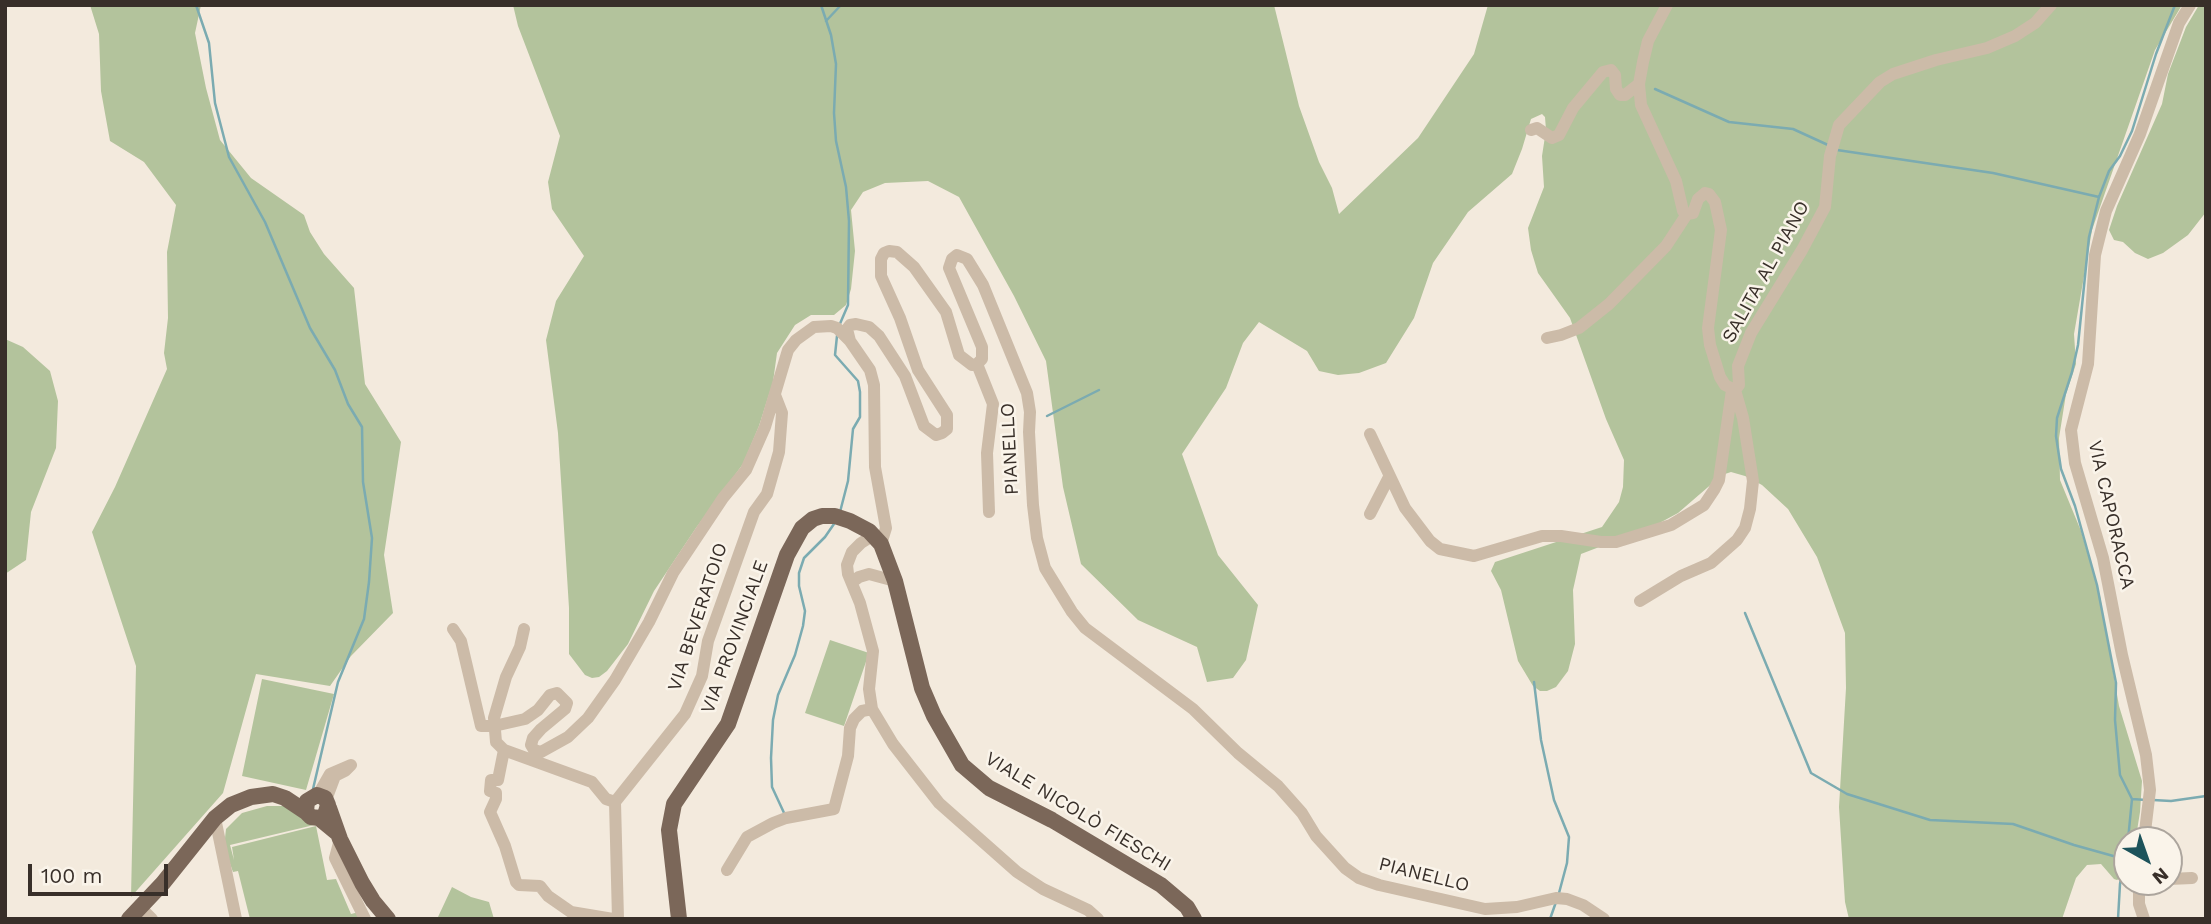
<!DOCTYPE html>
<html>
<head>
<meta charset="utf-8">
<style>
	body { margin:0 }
	#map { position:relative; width:2211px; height:924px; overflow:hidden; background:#f3eadd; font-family:"Work Sans",sans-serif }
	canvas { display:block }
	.frame { position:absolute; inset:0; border:7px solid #382f29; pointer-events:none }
	.north { position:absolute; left:2113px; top:826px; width:70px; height:70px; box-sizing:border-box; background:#faf4ea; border:2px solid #aca59d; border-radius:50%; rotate:140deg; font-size:19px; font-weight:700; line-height:28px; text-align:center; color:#382f29 }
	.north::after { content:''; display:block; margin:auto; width:24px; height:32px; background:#1d535b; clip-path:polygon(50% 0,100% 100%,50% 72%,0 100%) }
	.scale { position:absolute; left:28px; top:864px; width:140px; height:32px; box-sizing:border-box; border:4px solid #382f29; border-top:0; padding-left:9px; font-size:21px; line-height:24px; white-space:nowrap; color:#382f29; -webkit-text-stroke:5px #faf4ea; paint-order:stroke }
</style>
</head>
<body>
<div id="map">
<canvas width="2211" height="924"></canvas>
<div class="frame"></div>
<div class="north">N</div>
<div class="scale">100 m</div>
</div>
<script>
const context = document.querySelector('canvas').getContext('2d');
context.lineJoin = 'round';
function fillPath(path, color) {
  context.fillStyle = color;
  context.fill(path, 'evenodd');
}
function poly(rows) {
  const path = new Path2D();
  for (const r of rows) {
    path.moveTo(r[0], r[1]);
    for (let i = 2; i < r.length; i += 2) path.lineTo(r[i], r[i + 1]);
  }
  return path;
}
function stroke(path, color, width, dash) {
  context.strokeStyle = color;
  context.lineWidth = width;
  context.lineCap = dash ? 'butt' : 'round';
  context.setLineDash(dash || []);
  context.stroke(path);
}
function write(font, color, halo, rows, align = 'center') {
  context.font = font + ' "Work Sans",sans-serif';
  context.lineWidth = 5;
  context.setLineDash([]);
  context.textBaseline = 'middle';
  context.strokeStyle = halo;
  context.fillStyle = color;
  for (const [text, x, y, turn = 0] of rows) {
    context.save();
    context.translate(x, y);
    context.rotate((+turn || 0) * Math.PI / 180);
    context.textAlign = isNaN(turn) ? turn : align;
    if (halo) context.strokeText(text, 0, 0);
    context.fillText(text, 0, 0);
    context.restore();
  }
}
const green = poly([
	[90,5,201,5,195,33,206,88,220,140,251,178,304,215,310,232,324,254,354,288,365,384,401,442,384,555,393,613,351,656,330,686,256,674,223,793,131,897,136,666,92,532,115,487,167,369,164,353,168,318,167,252,176,205,144,162,110,141,101,91,99,34],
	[513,5,1274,5,1299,106,1319,162,1332,188,1339,214,1418,138,1474,54,1488,5,2182,5,2155,50,2092,230,2074,334,2076,364,2066,394,2059,438,2060,480,2081,531,2100,596,2119,706,2142,781,2140,812,2136,837,2136,840,2127,840,2127,870,2121,878,2117,880,2114,879,2101,864,2087,865,2076,878,2062,919,1849,919,1845,902,1839,807,1846,688,1845,633,1817,557,1788,509,1762,485,1745,476,1731,472,1722,475,1678,513,1654,526,1581,554,1573,590,1575,644,1568,671,1556,687,1547,691,1540,691,1533,686,1518,661,1501,590,1491,571,1495,562,1602,527,1619,502,1623,487,1624,460,1606,419,1570,318,1538,273,1531,250,1528,228,1544,187,1542,156,1546,130,1545,117,1542,114,1531,119,1522,149,1512,174,1468,212,1433,263,1414,318,1386,363,1359,373,1338,375,1319,371,1307,351,1259,322,1243,343,1226,388,1182,454,1218,555,1258,605,1246,660,1233,678,1207,682,1197,647,1138,620,1081,564,1063,487,1046,361,1014,296,959,197,928,181,885,183,863,192,851,210,855,251,851,289,846,305,834,315,811,315,795,325,777,353,773,382,759,426,743,464,696,528,654,591,628,644,607,671,599,677,592,678,585,675,569,654,569,608,558,433,546,340,556,301,584,256,552,209,548,182,560,136,518,26],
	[2199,5,2206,5,2206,212,2188,235,2163,253,2148,259,2135,253,2123,242,2114,240,2109,230,2117,206,2162,104,2168,74,2186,27],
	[5,339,23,347,50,371,58,401,56,448,31,512,26,560,5,574],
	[830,640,869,653,844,726,805,713],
	[262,679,334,694,306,790,242,776],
	[267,806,288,806,314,825,230,845,234,860,232,847,316,826,327,880,336,879,351,914,359,912,361,919,250,919,238,871,233,872,224,847,226,829,242,813],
	[452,887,471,897,489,902,494,919,441,919,438,917]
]);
const stream = poly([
	[196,5,209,43,215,103,229,157,265,222,310,328,335,370,348,404,362,427,363,482,372,538,369,582,364,619,338,682,313,789],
	[821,5,831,35,836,64,834,113,836,141,846,187,849,221,848,305,839,326],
	[826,21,841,5],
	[1655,89,1729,122,1793,129,1828,145],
	[1837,150,1993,173,2099,197],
	[837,336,835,355,858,381,860,392,860,417,853,429,848,481,840,512],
	[1047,416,1099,390],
	[1745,613,1811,773,1847,794,1930,820,2013,824,2074,845,2124,859],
	[1534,682,1541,740,1554,800,1569,837,1567,863,1559,893],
	[2132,799,2146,800],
	[2153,800,2171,801,2206,796],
	[785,815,772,787,771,758,773,720,778,695,795,655,803,626,805,611,799,586,799,573,804,558,825,537,836,521],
	[2128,840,2132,799,2120,775,2115,720,2116,683,2097,585,2075,506,2061,469,2056,436,2057,418,2072,372,2078,345,2089,237,2099,197,2109,171,2120,156,2132,131,2156,54,2175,5],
	[1550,919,1556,902],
	[2118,919,2120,884,2127,845]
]);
const minor = poly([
	[1667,5,1648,41,1643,62,1639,84,1641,105,1676,181,1683,211,1687,214,1693,213,1698,199,1705,193,1709,194,1715,202,1721,230,1708,328,1710,345,1720,377,1725,385,1735,390],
	[1531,130,1537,128,1552,138,1559,135,1573,108,1603,72,1611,70,1615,75,1616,89,1620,95,1625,95,1639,84],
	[1547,338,1561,335,1579,328,1609,304,1666,246,1687,214],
	[850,341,847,329,850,325,856,324,869,327,879,336,905,376,924,426,936,435,942,433,947,429,947,415,918,370,900,318,881,276,881,259,884,253,889,251,897,252,914,267,946,312,959,355,972,365,977,364,982,359,982,347,949,268,952,259,957,255,967,259,983,285,1027,393,1030,412,1029,432,1033,505,1037,538,1045,568,1072,612,1085,628,1193,709,1238,753,1278,786,1302,813,1316,836,1345,868,1359,878,1379,885,1485,909,1517,907,1556,898,1567,899,1583,905,1604,919],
	[977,364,993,404,987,453,989,512],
	[1735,390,1739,385,1738,366,1751,333,1802,250,1825,207,1830,156,1839,125,1880,82,1893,74,1936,60,1987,48,2015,36,2035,23,2051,5],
	[1370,434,1405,508,1430,541,1440,549,1474,556,1542,536,1561,536,1601,542,1616,542,1671,525,1704,505,1714,490,1719,480,1732,390],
	[1370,514,1389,477],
	[874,535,861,543,852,552,847,565,848,574,860,603,873,651,869,689,872,709,893,744,939,803,1017,872,1043,889,1088,910,1098,919],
	[852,582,859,577,869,574,895,581],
	[1640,601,1681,576,1711,563,1737,540,1745,528,1750,509,1753,481,1743,418,1735,390],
	[453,629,461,641,481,726,494,726,525,719,538,710,550,695,557,693,567,703,565,709,541,729,533,738,531,745,534,750,541,752,568,737,588,718,615,680,649,622,673,573,723,498,746,470,765,427,788,350,796,340,814,327,831,326,837,328,850,341,870,370,874,385,875,467,886,528,881,544],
	[504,750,498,780,491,780,490,791,496,793,496,799,490,812,505,846,516,882,519,885,540,886,548,896,571,912,613,919],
	[504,750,496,742,494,718,506,677,520,647,524,629],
	[504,750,592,782,606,799,615,802],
	[318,795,330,774,351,765,345,771,335,776,326,800],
	[215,818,236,919],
	[340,839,335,858,365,919],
	[2144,840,2150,790,2146,755,2122,655,2103,558,2075,463,2071,430,2088,364,2095,255,2106,211,2140,134,2179,23,2190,5],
	[727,870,747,837,773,823,786,818,834,809,848,756,850,728,854,719,862,711,872,709],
	[2169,879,2192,878],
	[2139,882,2139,904,2144,919],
	[140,907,152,919],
	[618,919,615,802,685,714,702,676,708,641,754,512,767,494,779,452,782,413,775,395]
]);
const major = poly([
	[329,808,340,839,362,883,373,901,388,919],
	[319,818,325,815,328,805,325,798,317,795,307,801,306,812,311,817,319,818,336,832],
	[129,919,163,883,215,818,231,805,251,797,273,794,285,798,306,812],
	[679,919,669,830,674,804,728,724,787,555,802,528,813,519,822,516,835,516,850,521,869,531,881,544,895,581,922,688,934,716,962,765,989,788,1052,820,1161,885,1187,907,1194,919]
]);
const streetNames = [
	["SALITA AL PIANO",1766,272,-61],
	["PIANELLO",1010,449,-93],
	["VIA CAPORACCA",2111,515,77],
	["VIA BEVERATOIO",698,617,-72],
	["VIA PROVINCIALE",735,637,-70],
	["VIALE NICOLÒ FIESCHI",1078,812,31],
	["PIANELLO",1424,875,14]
];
fillPath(green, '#b3c39c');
stroke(stream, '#7babb1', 2.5);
stroke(minor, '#ccbba8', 12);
stroke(major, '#7b6759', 16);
write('19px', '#382f29', '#faf4ea', streetNames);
</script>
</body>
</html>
